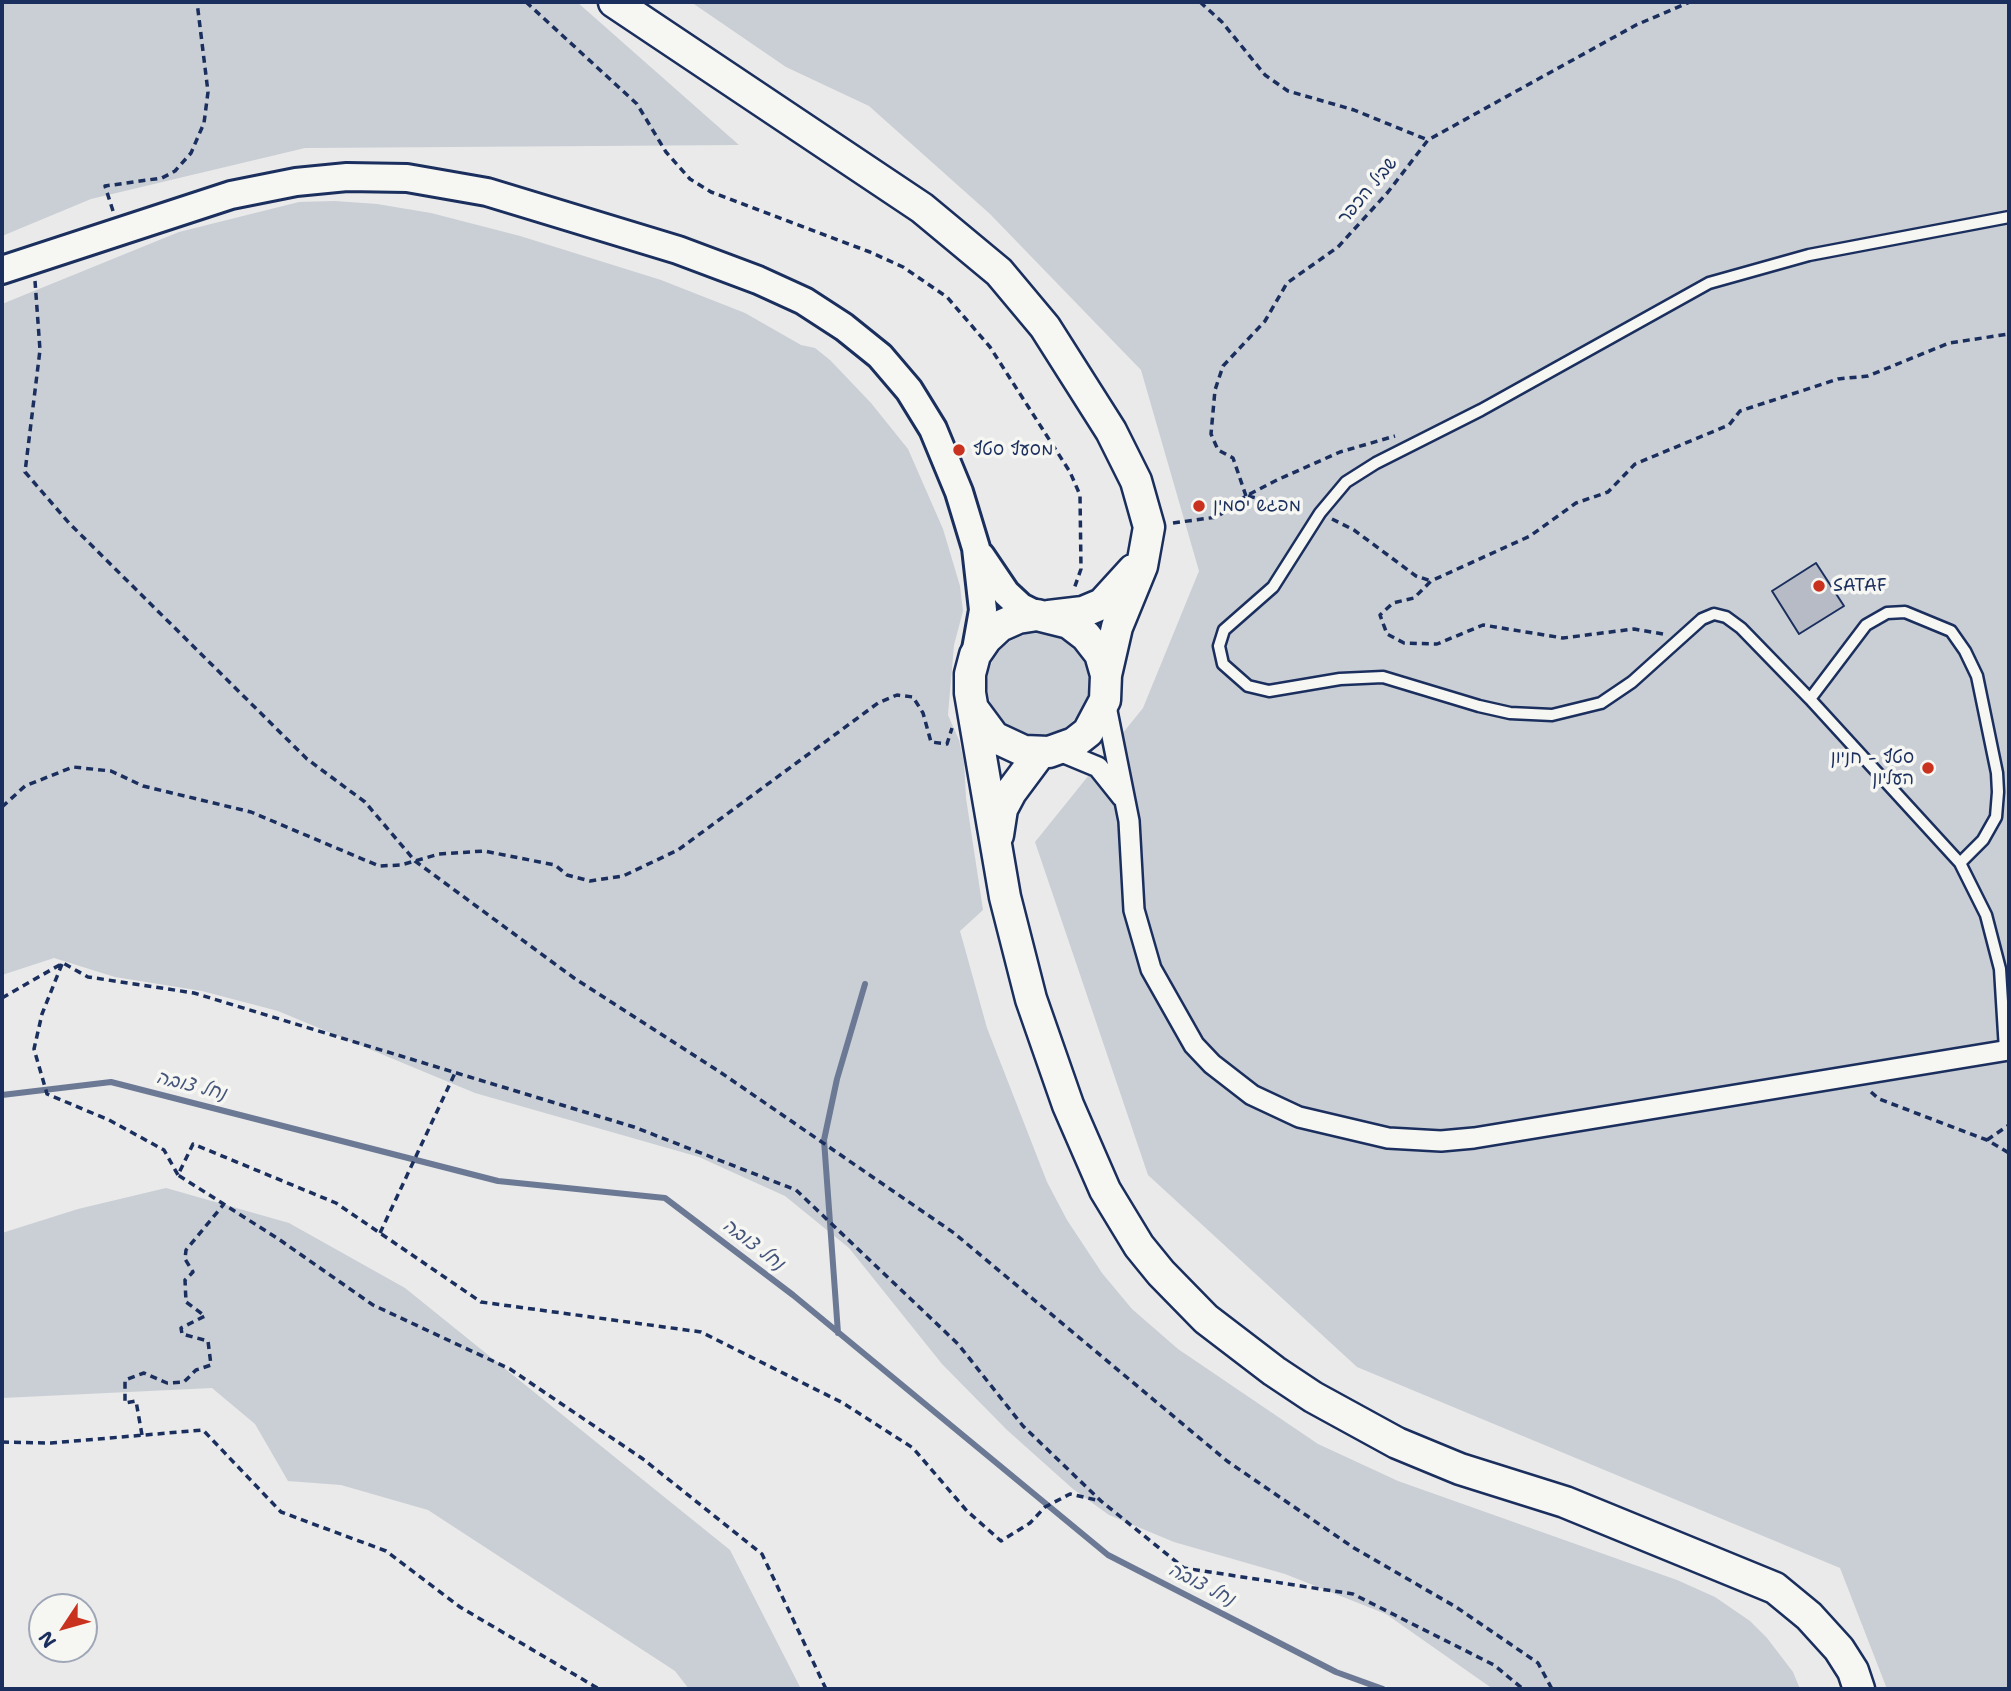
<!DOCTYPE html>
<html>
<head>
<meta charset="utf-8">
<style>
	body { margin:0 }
	#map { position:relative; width:2011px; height:1691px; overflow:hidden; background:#e9eae9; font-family:"Shantell Sans",sans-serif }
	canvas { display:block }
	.frame { position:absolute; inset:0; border:4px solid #1b2f5e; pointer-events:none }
	.north { position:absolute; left:28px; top:1593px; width:70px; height:70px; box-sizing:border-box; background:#f6f6f2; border:2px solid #9ea6b7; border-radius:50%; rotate:234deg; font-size:19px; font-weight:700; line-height:28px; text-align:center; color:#1b2f5e }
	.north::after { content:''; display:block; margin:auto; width:24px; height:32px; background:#c8321e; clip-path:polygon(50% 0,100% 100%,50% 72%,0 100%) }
</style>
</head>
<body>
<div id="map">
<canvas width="2011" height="1691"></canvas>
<div class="frame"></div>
<div class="north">N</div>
</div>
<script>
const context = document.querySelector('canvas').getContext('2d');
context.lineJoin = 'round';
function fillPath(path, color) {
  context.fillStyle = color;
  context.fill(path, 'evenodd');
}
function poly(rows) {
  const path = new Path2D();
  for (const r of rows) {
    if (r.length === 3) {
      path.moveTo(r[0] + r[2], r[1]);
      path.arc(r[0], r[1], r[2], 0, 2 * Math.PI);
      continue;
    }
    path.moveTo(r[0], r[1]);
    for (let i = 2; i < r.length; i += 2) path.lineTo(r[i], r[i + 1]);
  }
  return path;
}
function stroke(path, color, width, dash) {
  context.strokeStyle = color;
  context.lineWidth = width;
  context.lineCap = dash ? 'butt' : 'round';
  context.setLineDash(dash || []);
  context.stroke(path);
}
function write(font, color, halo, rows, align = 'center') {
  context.font = font + ' "Shantell Sans","Playpen Sans Hebrew",sans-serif';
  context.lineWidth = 7;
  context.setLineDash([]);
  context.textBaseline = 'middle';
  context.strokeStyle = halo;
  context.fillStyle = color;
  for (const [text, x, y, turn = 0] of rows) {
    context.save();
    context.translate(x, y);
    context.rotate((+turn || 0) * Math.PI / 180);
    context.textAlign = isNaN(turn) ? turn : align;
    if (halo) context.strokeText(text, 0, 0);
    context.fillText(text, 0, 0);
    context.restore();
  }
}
const green = poly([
	[2,2,577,2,739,145,305,148,91,199,2,236],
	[691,2,2009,2,2009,1689,1887,1689,1840,1568,1357,1367,1148,1175,1035,842,1143,708,1199,571,1141,370,990,214,869,106,786,67],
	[335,201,377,204,431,213,520,236,661,280,745,313,801,345,815,348,830,360,871,403,908,449,943,529,960,586,963,611,954,645,948,715,959,740,964,762,966,798,983,910,960,931,987,1028,1047,1182,1067,1220,1102,1273,1132,1309,1178,1349,1318,1444,1398,1481,1677,1580,1715,1597,1750,1621,1767,1638,1793,1672,1800,1689,1493,1689,1386,1614,1285,1574,1174,1542,1109,1515,1073,1489,1007,1430,942,1364,849,1248,785,1196,699,1157,475,1093,278,1011,202,991,115,977,54,958,2,975,2,304,179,232,299,202],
	[1038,684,51],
	[166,1188,289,1223,405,1288,730,1550,801,1689,689,1689,675,1671,428,1510,341,1485,288,1481,255,1424,212,1388,2,1398,2,1233,78,1209]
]);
const stream = poly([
	[2,1095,111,1082,498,1181,665,1198,793,1295,1108,1555,1336,1672,1383,1689],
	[838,1333,824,1140,837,1079,865,984]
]);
const building = poly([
	[1816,563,1844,606,1799,634,1772,591,1816,563]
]);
const path = poly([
	[526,2,637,104,666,152,690,179,711,192,870,252,903,267,947,297,990,347,1070,472,1080,495,1081,569,1074,589],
	[1200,2,1222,22,1265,75,1288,91,1354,110,1428,140],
	[113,211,105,186,162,178,175,171,191,153,204,123,208,92,197,2],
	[35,281,40,350,25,472,69,523,307,759,365,802,415,861,574,978,720,1072,954,1233,1227,1461,1354,1548,1456,1607,1538,1663,1552,1689],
	[1246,496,1233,458,1218,450,1211,434,1215,390,1223,366,1265,321,1287,283,1338,247,1388,192,1428,140,1636,25,1690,2],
	[1248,496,1305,510],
	[1332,519,1354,530,1416,576,1431,581],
	[1173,523,1217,517,1246,496,1277,480,1340,452,1395,436],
	[1663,634,1634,629,1563,638,1483,625,1437,644,1404,643,1387,634,1380,615,1393,603,1414,598,1431,581,1530,536,1576,503,1608,492,1635,464,1729,425,1740,411,1838,379,1868,376,1949,343,2009,334],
	[2,807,25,786,73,767,111,771,143,786,251,812,379,866,401,865,439,854,484,851,555,865,567,875,590,881,623,876,678,850,878,703,897,695,913,697,923,713,931,742,947,744,952,728],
	[62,964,42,1014,34,1049,47,1094,109,1120,164,1150,178,1175],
	[2,998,63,963,88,977,194,993,634,1127,796,1190,958,1344,1023,1426,1101,1501,1184,1568,1353,1594,1494,1665,1523,1689],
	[1871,1092,1879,1099,1987,1140,2009,1153],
	[1987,1140,2009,1125],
	[380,1233,455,1073],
	[142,1435,136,1401,125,1403,125,1380,144,1373,167,1383,184,1382,196,1370,211,1365,208,1341,182,1334,181,1328,205,1316,186,1302,185,1280,193,1272,185,1259,186,1250,224,1204],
	[2,1442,51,1443,203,1430,281,1512,386,1551,460,1607,599,1689],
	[826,1689,762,1554,643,1459,510,1369,373,1305,280,1240,178,1175,193,1144,336,1203,481,1302,701,1332,843,1403,913,1448,967,1511,1001,1541,1030,1523,1045,1507,1070,1494,1101,1501]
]);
const service = poly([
	[1810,699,1866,625,1887,613,1905,612,1951,631,1965,651,1977,676,1997,773,1998,792,1996,817,1983,840,1960,863],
	[2005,1050,2000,969,1986,915,1960,863,1810,699,1741,628,1726,617,1714,614,1702,619,1632,682,1601,703,1552,715,1510,713,1479,706,1383,677,1340,679,1269,691,1248,686,1223,664,1219,646,1224,630,1273,587,1320,513,1346,482,1376,463,1481,410,1709,283,1809,255,2009,217]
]);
const minor = poly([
	[1105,701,1129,821,1134,910,1151,969,1194,1045,1212,1064,1252,1095,1299,1117,1388,1138,1441,1141,1474,1138,2009,1050],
	[1057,750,1098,767,1122,797]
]);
const secondary = poly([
	[2,270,231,195,296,182,347,177,407,178,487,192,678,250,758,280,804,301,844,327,880,356,909,390,933,429,959,492,976,548,983,610,975,655],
	[981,556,1006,593,1021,607,1037,615]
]);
const primary = poly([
	[614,2,922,208,999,272,1045,327,1111,431,1136,481,1149,527,1142,566,1117,627,1106,675],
	[1049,616,1083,612,1102,604,1133,570],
	[974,710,994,737,1024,751,1049,752,1074,743,1088,732,1105,700,1106,675,1100,654,1086,636,1069,623,1037,615,1018,618,1000,626,986,639,975,655,970,674,970,693,1005,897,1031,999,1068,1105,1105,1190,1139,1246,1161,1273,1206,1319,1274,1371,1313,1397,1397,1443,1460,1469,1565,1502,1775,1588,1809,1616,1839,1649,1853,1671,1859,1689],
	[998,835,1002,809,1011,792,1040,753]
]);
const markers = [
	[959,450,7,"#c8321e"],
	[1199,506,7,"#c8321e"],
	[1819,586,7,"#c8321e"],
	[1928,768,7,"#c8321e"]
];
const streetNames = [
	["שביל הכפר",1368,191,-50]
];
const poiNames = [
	["מסעף סטף",973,450],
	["מפגש יסמין",1213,506],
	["SATAF",1833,586],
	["סטף - חניון",1914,758,"right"],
	["העליון",1914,779,"right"]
];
const waterNames = [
	["נחל צובה",191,1086,14],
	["נחל צובה",753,1245,37],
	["נחל צובה",1201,1585,27]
];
fillPath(green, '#caced5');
stroke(stream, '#6c7995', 6);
fillPath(building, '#b6bbc6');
stroke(building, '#1b2f5e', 2);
stroke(service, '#1b2f5e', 15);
stroke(minor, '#1b2f5e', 24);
stroke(secondary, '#1b2f5e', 32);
stroke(primary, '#1b2f5e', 35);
stroke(path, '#1b2f5e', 3.5, [7, 5]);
stroke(service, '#f6f6f2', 10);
stroke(minor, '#f6f6f2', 19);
stroke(secondary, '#f6f6f2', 26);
stroke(primary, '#f6f6f2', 30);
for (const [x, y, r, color] of markers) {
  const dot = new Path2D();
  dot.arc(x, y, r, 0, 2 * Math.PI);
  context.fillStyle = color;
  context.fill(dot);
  stroke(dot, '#f6f6f2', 2.5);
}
write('18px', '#1b2f5e', '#f6f6f2', streetNames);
write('18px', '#1b2f5e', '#f6f6f2', poiNames, 'left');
write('italic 19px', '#44547a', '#f6f6f2', waterNames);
</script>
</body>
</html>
